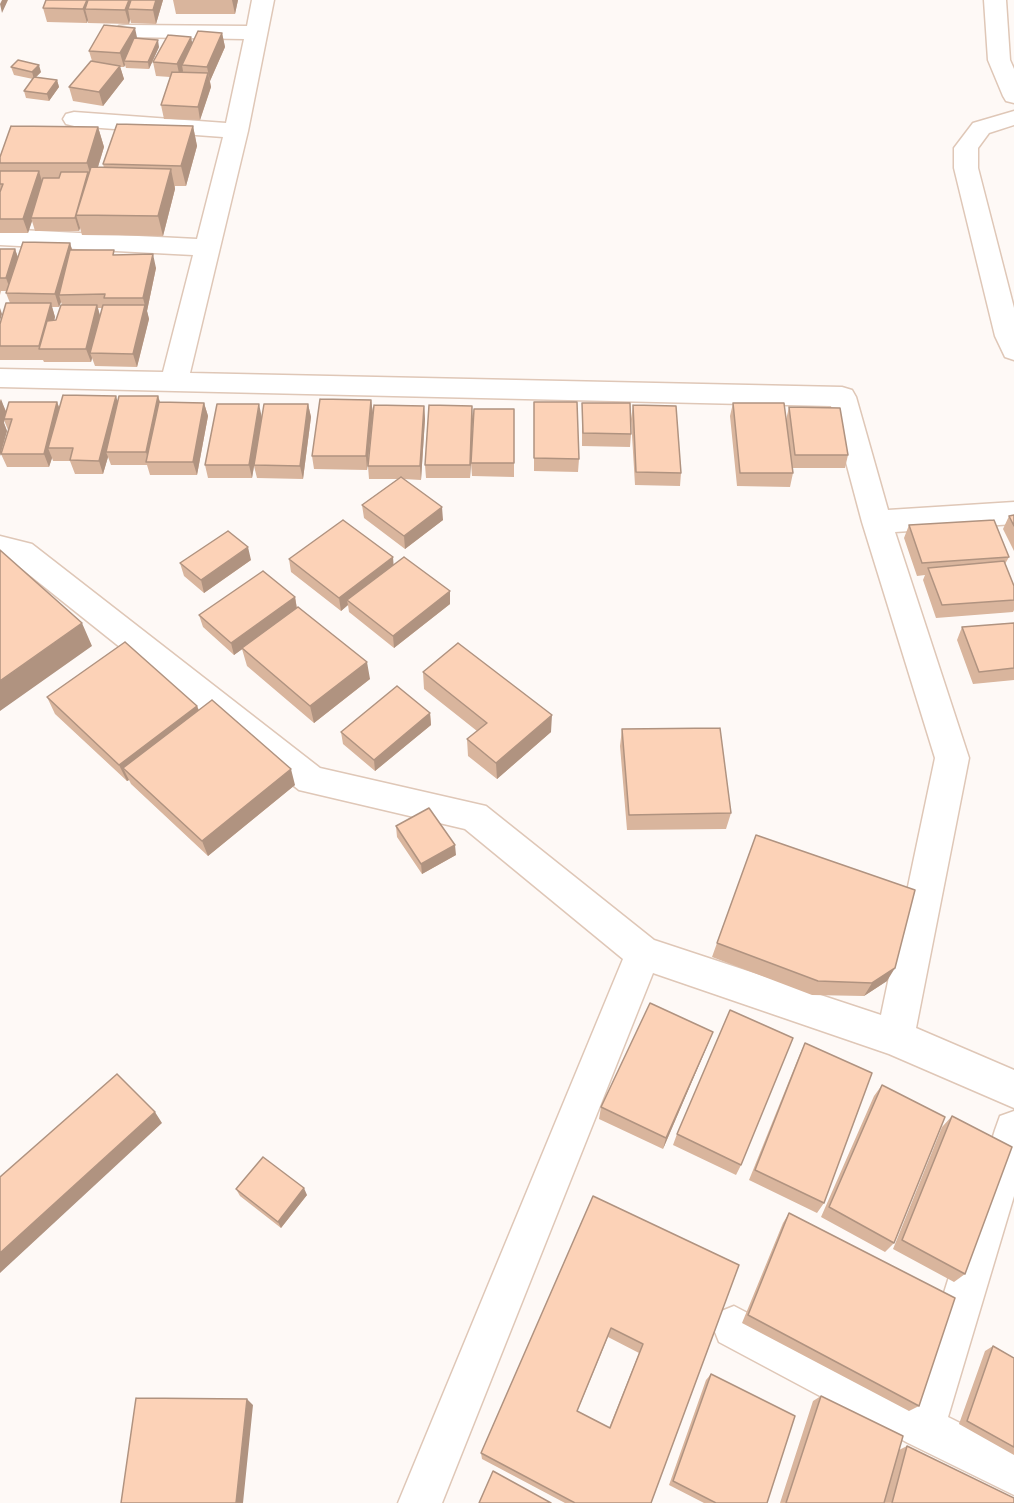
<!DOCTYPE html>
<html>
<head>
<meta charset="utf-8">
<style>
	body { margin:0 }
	canvas { display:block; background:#fef9f6 }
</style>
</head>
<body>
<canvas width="1014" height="1503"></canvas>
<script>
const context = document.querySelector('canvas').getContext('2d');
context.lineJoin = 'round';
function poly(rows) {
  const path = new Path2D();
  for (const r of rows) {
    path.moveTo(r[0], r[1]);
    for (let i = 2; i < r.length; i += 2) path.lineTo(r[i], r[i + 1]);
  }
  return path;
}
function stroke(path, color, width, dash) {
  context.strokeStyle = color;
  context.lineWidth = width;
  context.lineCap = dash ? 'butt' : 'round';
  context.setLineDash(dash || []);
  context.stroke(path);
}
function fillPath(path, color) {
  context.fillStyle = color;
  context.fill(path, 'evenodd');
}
const minor = poly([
	[252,0,274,0,248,131,190,373,842,387,852,390,856,397,888,510,1014,502,1014,524,895,532,969,758,916,1028,1014,1070,1014,1108,889,1054,653,973,442,1503,398,1503,623,959,465,829,299,790,12,561,0,558,0,536,32,544,320,768,486,806,654,940,881,1015,935,758,862,522,831,406,0,387,0,369,163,372,193,255,0,245,0,229,197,239,223,137,74,126,66,124,63,119,66,114,74,112,226,123,244,39,127,37,119,36,116,31,119,26,127,25,247,26,252,0],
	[984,0,1006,0,1010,60,1014,69,1014,103,1006,101,1003,96,988,60,984,0],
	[1014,111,1014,125,989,133,978,148,978,168,1014,308,1014,360,1005,357,995,336,954,168,954,148,973,123,1014,111],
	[1014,1111,1014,1196,948,1417,1014,1450,1014,1495,908,1443,719,1342,713,1327,719,1312,734,1306,911,1398,995,1130,1000,1116,1014,1111]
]);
const wall = poly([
	[46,0,163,0,156,24,131,23,130,19,129,24,88,23,88,20,87,23,47,22,43,8],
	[173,0,238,0,235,14,176,14],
	[222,33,225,47,210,81,211,87,200,120,164,119,161,105,170,77,156,76,153,62,192,43],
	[137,39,159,47,149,69,126,68,125,65,124,67,120,67,124,79,103,106,73,101,69,87,92,61,89,51],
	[11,67,41,72,36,77,57,80,59,87,49,101,26,98,24,91,33,79,14,75],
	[193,126,197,146,186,186,175,186,175,189,163,236,82,235,80,228,79,231,35,231,32,221,28,233,0,233,0,157,98,127,104,147,98,167,104,168,103,164],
	[70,243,72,250,115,255,156,268,147,311,149,319,137,367,95,366,92,358,91,362,44,362,43,360,0,360,0,324,10,303,6,293,7,291,1,291,0,295,0,249,15,249,18,258],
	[61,302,62,305,56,320,54,320,55,317,52,307,59,307],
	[98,308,102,308,100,316],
	[158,396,160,402,204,403,208,416,197,475,150,475,147,465,111,465,108,457,103,474,75,474,70,461,53,461,52,458,49,467,7,467,1,454,8,430,4,420,4,423,7,431,0,456,0,399,6,411,57,402,59,407],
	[371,400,373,413,367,470,314,469,312,456],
	[534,402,579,459,578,472,534,471],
	[582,403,631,434,630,447,582,446],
	[733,403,786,420,789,407,848,455,845,468,793,468,793,473,790,487,737,486,730,416],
	[308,404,311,417,303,479,257,478,254,466,252,478,208,478,205,465],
	[633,405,681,473,680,486,635,485,631,419],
	[424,406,425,419,421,480,404,479,443,520,405,549,364,518,362,505,398,479,369,479,368,466],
	[514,409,514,477,472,476,471,463],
	[473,419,470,478,426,478,425,465],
	[1014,515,1014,551,1003,529,1009,516],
	[909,525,1009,557,1005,564,1014,586,1014,610,1013,612,936,618,923,580,925,575,917,576,904,538],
	[289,559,394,565,450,604,394,648,349,612,348,605,341,611,291,572],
	[251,560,204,593,184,576,180,563],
	[295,597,297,608,370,679,314,723,247,666,242,649,234,655,203,627,199,615],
	[1014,623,1014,680,973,684,957,640,962,627],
	[423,672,551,732,497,779,468,756,467,739,477,731,424,689],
	[47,697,197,706,199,710,295,785,208,856,131,784,129,780,127,781,55,714],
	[430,713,431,725,375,771,343,744,341,732],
	[622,729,731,813,726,829,627,830,620,746],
	[396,826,456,855,422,874,397,837],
	[717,943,887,981,864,996,812,995,712,957],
	[805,1043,824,1203,817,1213,749,1180,799,1056],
	[708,1044,663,1149,599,1119,601,1107],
	[882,1085,894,1243,885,1252,821,1217,874,1096],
	[952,1116,965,1274,954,1282,893,1249,942,1127],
	[677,1134,741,1165,736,1175,673,1145],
	[236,1189,307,1195,281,1228,240,1196],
	[593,1196,739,1265,651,1503,565,1503,482,1459,481,1453],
	[608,1337,639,1353,609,1428,577,1412],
	[789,1213,919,1406,909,1411,742,1323,783,1223],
	[993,1346,1014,1358,1014,1455,959,1424,985,1351],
	[711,1374,767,1503,704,1503,669,1485,706,1380],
	[821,1396,899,1450,907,1446,1014,1503,780,1503,813,1401]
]);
const shadedWall = poly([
	[2,0,8,0,2,13,0,4],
	[87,0,95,0,85,9,88,20,87,23,83,9],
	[129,0,136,0,128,9,130,20,129,24,125,10],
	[156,0,163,0,156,24,153,10],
	[232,0,238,0,235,14],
	[135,28,138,42,124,61,125,65,124,67,120,53],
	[222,33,225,47,210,81,207,67],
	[191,37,194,51,182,65,183,71,180,78,177,64],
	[158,40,159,47,149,69,148,62],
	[39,65,41,72,34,79,32,72],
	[120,66,124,79,103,106,99,92],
	[208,73,211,87,200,120,198,107],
	[57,80,59,87,49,101,47,94],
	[193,126,197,146,186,186,181,166],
	[98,127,104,147,93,183,87,163],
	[171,169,175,189,163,236,158,216],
	[39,171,43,185,31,218,32,221,28,233,23,219],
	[88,172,92,186,76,215,80,228,79,231,75,218],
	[70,243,74,256,59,295,61,302,59,307,55,294],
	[15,249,20,263,11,292,6,278],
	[153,254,156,268,147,311,149,319,137,367,133,354,145,306,143,298],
	[51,303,55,317,47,349,39,349,39,346],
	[97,305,101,319,90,353,92,358,91,362,86,349],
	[0,308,2,314,0,321],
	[116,396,120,409,106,452,108,457,103,474,99,461],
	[158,396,162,409,149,462,146,452],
	[1,399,6,412,4,423,7,431,0,456,0,402],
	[371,400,373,413,367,470,366,456],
	[57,402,62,415,48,448,52,458,49,467,44,454],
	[204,403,208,416,197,475,193,462],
	[259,404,262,418,252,478,249,465],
	[308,404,311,417,303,479,300,466],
	[424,406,425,419,421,480,420,466],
	[472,406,473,419,470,478,470,465],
	[442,507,443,520,405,549,404,536],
	[248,547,251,560,204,593,201,580],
	[393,557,394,570,347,600,348,605,341,611,339,598],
	[450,591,450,604,394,648,393,636],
	[295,597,297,610,234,655,231,643],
	[82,623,92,646,0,711,0,681],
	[367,662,370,679,314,723,310,706],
	[197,706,203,723,123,768,129,780,127,781,119,765],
	[430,713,431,725,375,771,374,760],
	[552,715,551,732,497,779,496,763],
	[291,769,295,785,208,856,202,841],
	[455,845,456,855,422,874,421,864],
	[895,968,887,981,864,996,872,983],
	[713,1032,708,1044,663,1149,666,1138],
	[155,1112,162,1123,0,1273,0,1253],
	[304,1188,307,1195,281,1228,278,1222],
	[247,1399,253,1405,243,1503,236,1503]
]);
const building = poly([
	[46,0,87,0,83,9,43,8,46,0],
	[88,0,129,0,125,10,85,9,88,0],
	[131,0,156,0,153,10,128,9,131,0],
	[104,25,135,28,120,53,89,51,104,25],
	[198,31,222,33,207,67,182,65,198,31],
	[168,35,191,37,177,64,153,62,168,35],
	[134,38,158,40,148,62,124,61,134,38],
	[18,60,39,65,32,72,11,67,18,60],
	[91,61,120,66,99,92,69,87,91,61],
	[172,72,208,73,198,107,161,105,172,72],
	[34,77,57,80,47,94,24,91,34,77],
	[117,124,193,126,181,166,103,164,117,124],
	[11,126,98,127,87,163,0,163,0,157,11,126],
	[91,167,171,169,158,216,76,215,91,167],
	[0,171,39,171,23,219,0,219,0,192,3,184,0,184,0,171],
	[61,172,88,172,75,218,31,218,43,178,59,178,61,172],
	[23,242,70,243,55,294,6,293,23,242],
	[0,249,15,249,6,278,0,278,0,249],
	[70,250,114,250,113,255,153,254,143,298,104,298,105,294,59,295,70,250],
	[6,303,51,303,39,346,0,346,0,324,6,303],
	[61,305,97,305,86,349,39,349,47,321,56,320,61,305],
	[103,305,145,305,133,354,90,353,103,305],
	[63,395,116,396,99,461,70,460,73,448,48,448,63,395],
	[119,396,158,396,146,452,106,452,119,396],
	[320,399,371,400,366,456,312,456,320,399],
	[9,402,57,402,44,454,1,454,12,419,4,419,9,402],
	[159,402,204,403,193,462,146,462,159,402],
	[534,402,577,402,579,459,534,458,534,402],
	[582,403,630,403,631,434,583,433,582,403],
	[733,403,784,403,793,473,740,473,733,403],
	[217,404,259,404,249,465,205,465,217,404],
	[264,404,308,404,300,466,254,465,264,404],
	[374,405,424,406,420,466,368,466,374,405],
	[429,405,472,406,470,465,425,465,429,405],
	[633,405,676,406,681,473,636,472,633,405],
	[789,407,840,408,848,455,795,455,789,407],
	[474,409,514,409,514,463,471,463,474,409],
	[401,477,442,507,404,536,362,505,401,477],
	[1014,515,1014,526,1009,516,1014,515],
	[343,520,393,557,339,598,289,559,343,520],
	[994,520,1009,557,922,563,909,525,994,520],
	[228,531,248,547,201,580,180,563,228,531],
	[0,550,82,623,0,681,0,550],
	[404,557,450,591,393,636,347,600,404,557],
	[1004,561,1014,586,1014,600,942,605,928,568,1004,561],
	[263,571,295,597,231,643,199,615,263,571],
	[298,607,367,662,310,706,242,648,298,607],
	[1014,623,1014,668,979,672,962,627,1014,623],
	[125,642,197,706,119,765,47,697,125,642],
	[458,643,552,715,496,763,467,739,487,723,423,672,458,643],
	[397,686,430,713,374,760,341,732,397,686],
	[212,700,291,769,202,841,123,768,212,700],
	[720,728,731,813,629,815,622,729,720,728],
	[429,808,455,845,421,864,396,826,429,808],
	[756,835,915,890,895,968,872,983,818,981,717,943,756,835],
	[650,1003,713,1032,666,1138,601,1107,650,1003],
	[730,1010,793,1038,741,1165,677,1134,730,1010],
	[805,1043,872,1073,824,1203,755,1170,805,1043],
	[117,1074,155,1112,0,1253,0,1177,117,1074],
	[882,1085,945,1117,894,1243,829,1207,882,1085],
	[952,1116,1012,1147,965,1274,902,1240,952,1116],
	[263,1157,304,1188,278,1222,236,1189,263,1157],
	[593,1196,739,1265,651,1503,575,1503,481,1453,593,1196],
	[611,1328,643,1344,610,1428,577,1411,611,1328],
	[789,1213,955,1298,919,1406,748,1315,789,1213],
	[993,1346,1014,1358,1014,1447,967,1421,993,1346],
	[711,1374,795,1416,767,1503,716,1503,673,1481,711,1374],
	[821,1396,903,1436,884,1503,786,1503,821,1396],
	[136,1398,247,1399,236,1503,121,1503,136,1398],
	[907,1446,1014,1498,1014,1503,892,1503,907,1446],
	[493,1471,551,1503,479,1503,493,1471]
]);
stroke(minor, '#dfc7b7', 3);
fillPath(minor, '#fff');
fillPath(wall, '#d9b59d');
fillPath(shadedWall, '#b09380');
fillPath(building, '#fcd2b7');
stroke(building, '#b09380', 1.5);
</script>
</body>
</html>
